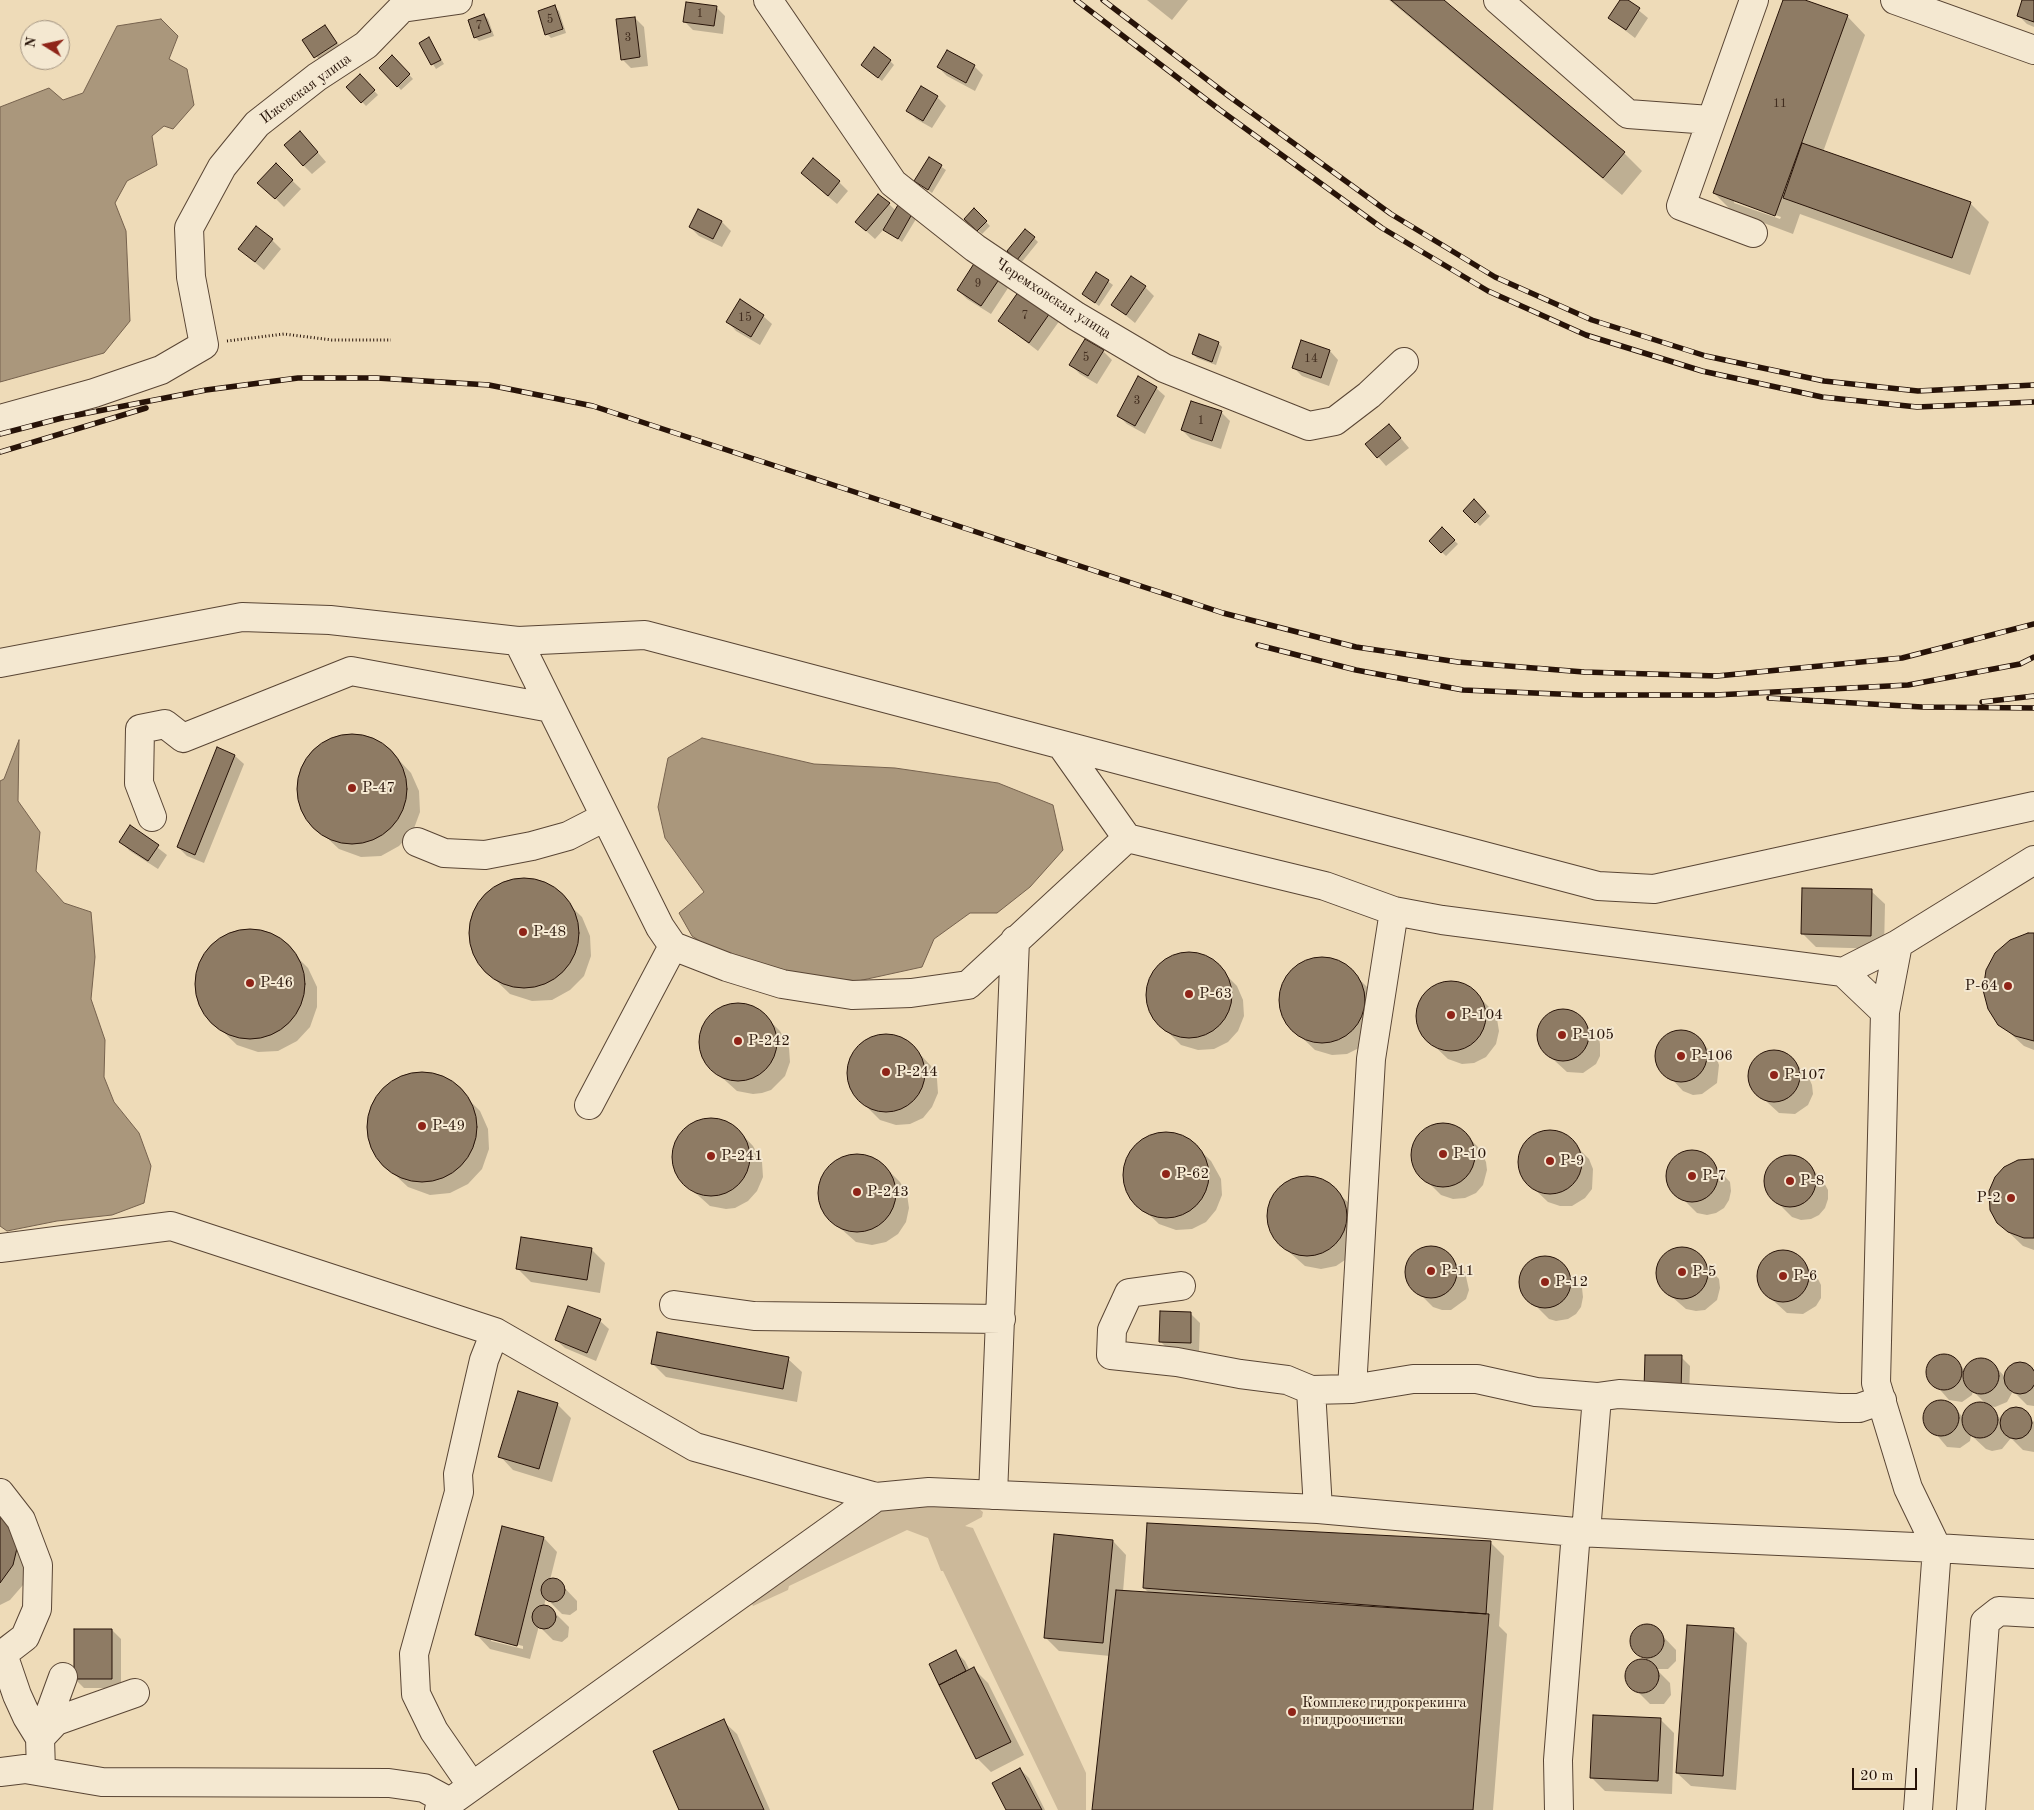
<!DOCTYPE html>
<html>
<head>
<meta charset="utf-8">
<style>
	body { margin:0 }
	#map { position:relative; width:2034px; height:1810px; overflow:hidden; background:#eedbb8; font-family:"Old Standard TT",serif }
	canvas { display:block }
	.north { position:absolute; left:20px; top:20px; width:50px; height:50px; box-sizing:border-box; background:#f4e8d1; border:1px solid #a29381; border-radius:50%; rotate:280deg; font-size:14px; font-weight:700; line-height:20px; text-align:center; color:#271308 }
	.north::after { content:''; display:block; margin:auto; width:18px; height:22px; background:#8f2418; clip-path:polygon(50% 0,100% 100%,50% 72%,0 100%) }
	.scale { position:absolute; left:1852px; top:1768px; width:65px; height:22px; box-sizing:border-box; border:2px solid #271308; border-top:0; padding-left:6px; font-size:15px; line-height:18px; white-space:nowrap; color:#271308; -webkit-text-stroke:4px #f4e8d1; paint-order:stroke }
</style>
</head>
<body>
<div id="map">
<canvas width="2034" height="1810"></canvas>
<div class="north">N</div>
<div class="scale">20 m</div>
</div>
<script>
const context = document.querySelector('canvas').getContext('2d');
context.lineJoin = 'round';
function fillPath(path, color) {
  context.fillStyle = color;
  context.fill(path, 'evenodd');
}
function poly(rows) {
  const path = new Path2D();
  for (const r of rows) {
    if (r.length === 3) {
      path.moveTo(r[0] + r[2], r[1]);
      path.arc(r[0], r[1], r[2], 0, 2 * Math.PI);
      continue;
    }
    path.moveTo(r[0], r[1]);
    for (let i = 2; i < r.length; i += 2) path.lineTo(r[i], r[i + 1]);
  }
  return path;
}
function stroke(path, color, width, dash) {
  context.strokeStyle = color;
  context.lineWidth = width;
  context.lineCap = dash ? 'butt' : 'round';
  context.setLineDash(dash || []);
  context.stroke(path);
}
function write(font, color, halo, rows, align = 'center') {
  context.font = font + ' "Old Standard TT",serif';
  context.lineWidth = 4;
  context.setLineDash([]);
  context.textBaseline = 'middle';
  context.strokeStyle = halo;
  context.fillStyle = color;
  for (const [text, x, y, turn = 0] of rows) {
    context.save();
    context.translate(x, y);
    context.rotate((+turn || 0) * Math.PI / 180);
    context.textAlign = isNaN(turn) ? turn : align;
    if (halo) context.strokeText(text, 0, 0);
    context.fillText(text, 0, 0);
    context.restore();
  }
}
const green = poly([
	[897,1502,974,1505,983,1512,982,1517,965,1526,973,1528,1086,1773,1086,1810,1058,1810,943,1571,941,1571,928,1538,907,1530,789,1586,788,1590,753,1606,751,1602,836,1533]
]);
const water = poly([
	[161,19,178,36,169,59,187,69,194,105,173,129,164,126,152,136,157,165,127,181,115,203,126,231,130,321,104,353,0,382,0,107,49,88,63,100,83,93,117,26,161,19],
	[702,738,814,764,895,768,998,783,1053,805,1063,850,1030,887,997,913,970,913,934,939,922,967,858,981,788,974,724,957,692,936,679,913,704,892,665,838,658,807,668,758,702,738],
	[19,740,18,801,40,832,36,871,64,903,91,912,95,957,91,999,105,1040,104,1077,114,1102,139,1133,151,1166,144,1203,112,1215,57,1221,7,1231,0,1226,0,781,4,779,19,740]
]);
const shadow = poly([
	[1147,0,1188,0,1172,20],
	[1389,0,1442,0,1624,153,1642,171,1622,195],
	[1622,0,1626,0,1648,18,1635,38,1609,18],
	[1784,0,1802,0,1847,16,1865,35,1823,152,1970,203,1989,222,1970,275,1800,214,1793,234,1732,211,1714,193],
	[1734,200,1781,217,1780,219,1734,203],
	[2022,0,2034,0,2034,27,2027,24,2018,15,2023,1],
	[554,7,559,11,566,33,551,38,547,34],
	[716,7,725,16,723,34,693,30,684,21],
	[484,15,488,19,494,36,479,41,475,37],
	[635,18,644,27,648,66,631,68,622,59],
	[324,26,345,52,324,66,304,40],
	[429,39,444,64,436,69,420,43],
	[947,51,974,66,983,75,975,91,947,76,938,67],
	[392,56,413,79,401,90,380,68],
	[890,61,894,65,882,81,866,69],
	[364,80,378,95,366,106,348,87],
	[937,97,946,106,932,128,916,119,908,110],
	[308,141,326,162,312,174,303,165],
	[930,159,946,170,932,193,916,181],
	[276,165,301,189,284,207,259,182],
	[811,182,839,182,848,191,837,204],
	[889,204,896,211,912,215,916,219,902,242,884,229,875,239,856,222],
	[699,210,722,222,731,231,722,247,699,236,690,227],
	[974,210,990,226,982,234,966,219],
	[1034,238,1038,242,1021,263,1012,255],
	[272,240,281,249,264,270,239,249],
	[1097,273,1113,285,1099,306,1083,294],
	[999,279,1008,288,991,314,967,299,958,290],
	[1145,287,1154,296,1135,323,1113,305],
	[1021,290,1060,320,1038,351,999,321],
	[763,316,772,324,760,345,736,331,728,322],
	[1218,343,1222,347,1216,365,1197,358,1193,354],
	[1103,351,1112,360,1097,384,1080,374,1071,365],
	[1330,351,1338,360,1329,386,1302,376,1293,367],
	[1156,388,1165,396,1145,434,1127,424,1118,415],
	[1221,412,1230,421,1221,449,1191,439,1182,430],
	[1398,435,1409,448,1386,466,1367,444],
	[1474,501,1490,516,1480,526,1465,511],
	[1442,529,1458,544,1446,556,1430,541],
	[357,736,376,741,397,758,411,773,419,791,420,812,413,831,399,846,381,856,361,857,339,849,310,822,301,805,299,786,304,767,320,747,338,738],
	[235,756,244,764,204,863,187,856,178,847],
	[131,827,167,855,158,869,130,851,121,842],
	[528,880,553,889,582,917,590,936,591,956,584,976,570,990,552,1000,532,1001,510,994,481,966,472,949,470,930,475,911,491,891,509,882],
	[1871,891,1885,904,1884,949,1816,947,1802,933],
	[262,932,280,940,308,968,317,987,317,1007,310,1027,297,1041,278,1051,258,1052,237,1045,208,1017,199,1000,198,975,205,956,218,942,235,933],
	[2034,935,2034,1050,2024,1046,1995,1019,1986,1002,1985,977,1992,959],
	[1192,953,1211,960,1237,986,1243,1000,1244,1016,1238,1031,1228,1042,1214,1049,1198,1050,1181,1045,1156,1020,1149,1007,1147,992,1151,977,1159,965,1177,955],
	[1326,958,1345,965,1370,990,1361,1047,1347,1054,1332,1055,1315,1050,1289,1025,1283,1012,1281,992,1287,978,1297,967,1310,960],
	[1454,983,1466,986,1476,994,1490,1008,1497,1019,1499,1031,1496,1044,1486,1057,1474,1063,1462,1064,1448,1059,1425,1037,1419,1026,1418,1018,1421,1002,1431,989,1442,984],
	[742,1004,755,1008,766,1017,780,1031,789,1048,790,1062,785,1076,771,1090,762,1093,753,1094,737,1091,708,1065,702,1053,701,1035,706,1022,715,1012,728,1006],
	[1565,1011,1576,1015,1599,1038,1600,1044,1600,1056,1596,1064,1583,1073,1567,1072,1543,1050,1539,1042,1539,1031,1542,1022,1556,1012],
	[1686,1032,1701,1042,1716,1057,1719,1065,1717,1083,1702,1094,1693,1095,1683,1091,1658,1064,1659,1046,1667,1037,1675,1033],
	[889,1035,903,1039,917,1051,931,1066,937,1079,938,1093,932,1107,923,1118,910,1124,896,1125,880,1120,856,1096,849,1084,849,1066,853,1053,863,1043,875,1037],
	[1779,1052,1794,1062,1808,1076,1812,1085,1813,1094,1808,1105,1795,1114,1779,1113,1755,1091,1751,1083,1750,1071,1754,1063,1768,1053],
	[433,1074,451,1082,480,1111,488,1129,489,1149,482,1169,468,1184,450,1193,430,1195,408,1187,379,1160,370,1143,369,1117,376,1099,389,1084,407,1076],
	[714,1119,728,1123,739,1131,753,1146,762,1162,763,1177,757,1191,748,1201,735,1208,726,1209,710,1206,681,1180,675,1168,674,1150,679,1137,688,1127,700,1120],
	[1445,1124,1456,1127,1465,1134,1479,1148,1486,1162,1487,1170,1483,1185,1476,1193,1465,1198,1453,1199,1441,1195,1419,1173,1414,1163,1412,1153,1417,1138,1424,1130,1434,1125],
	[1556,1132,1566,1137,1575,1145,1589,1159,1593,1169,1592,1189,1585,1198,1572,1206,1560,1206,1548,1202,1526,1181,1521,1171,1519,1160,1524,1146,1531,1138,1541,1133],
	[1170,1133,1185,1137,1197,1147,1211,1161,1221,1179,1222,1195,1216,1210,1206,1222,1192,1229,1176,1230,1159,1224,1134,1200,1127,1186,1125,1172,1129,1157,1137,1145,1155,1135],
	[1694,1152,1703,1154,1730,1182,1731,1191,1729,1200,1724,1208,1716,1213,1707,1215,1697,1213,1670,1186,1668,1177,1670,1166,1683,1154],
	[861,1155,874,1159,885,1167,900,1182,907,1194,909,1208,906,1222,898,1234,886,1242,872,1245,856,1242,830,1219,821,1204,819,1190,825,1173,834,1163,847,1156],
	[1792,1157,1801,1159,1808,1165,1822,1179,1828,1190,1828,1199,1825,1208,1819,1215,1811,1219,1801,1220,1792,1217,1771,1196,1766,1185,1769,1168,1784,1158],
	[2034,1161,2034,1250,2023,1246,1998,1222],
	[1310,1177,1324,1181,1350,1204,1348,1258,1336,1266,1321,1269,1305,1266,1279,1243,1271,1232,1268,1218,1269,1204,1279,1188,1291,1180],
	[1424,1248,1436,1248,1444,1252,1465,1272,1469,1290,1466,1299,1451,1310,1442,1310,1433,1307,1410,1284,1407,1276,1410,1259],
	[1684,1248,1692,1251,1719,1279,1720,1288,1717,1300,1705,1310,1696,1311,1686,1309,1664,1290,1658,1280,1660,1263,1672,1250],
	[591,1249,605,1263,600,1293,531,1282,518,1269],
	[1776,1253,1788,1253,1796,1256,1817,1277,1821,1285,1821,1298,1816,1306,1803,1314,1787,1313,1766,1294,1760,1284,1759,1272,1762,1264],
	[1547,1258,1556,1261,1582,1288,1583,1297,1581,1307,1576,1314,1568,1319,1556,1321,1549,1319,1522,1292,1521,1278,1524,1270,1538,1259],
	[1191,1314,1200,1323,1199,1351,1169,1350,1160,1341],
	[600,1321,609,1329,596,1361,565,1348,556,1340],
	[1937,1356,1951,1357,1966,1371,1971,1363,1982,1359,1994,1365,2006,1378,2007,1372,2016,1364,2026,1365,2034,1373,2034,1406,2027,1405,2011,1389,2012,1393,2007,1402,1995,1407,1986,1405,2003,1421,2003,1417,2012,1409,2023,1410,2034,1422,2034,1452,2023,1450,2011,1438,2002,1449,1992,1451,1986,1449,1971,1435,1970,1441,1960,1448,1947,1447,1925,1421,1928,1407,1937,1402,1949,1403,1963,1417,1967,1410,1973,1405,1987,1405,1973,1391,1972,1395,1962,1402,1949,1400,1928,1376,1928,1365],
	[1681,1357,1690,1366,1689,1399,1654,1398],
	[788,1359,802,1372,797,1402,666,1377,653,1364],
	[557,1404,571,1418,552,1482,513,1470,500,1456],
	[0,1506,30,1566,23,1585,10,1600,0,1605],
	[544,1538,557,1552,550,1580,557,1580,577,1601,577,1610,570,1615,562,1614,546,1598,544,1606,549,1607,569,1627,568,1637,562,1642,553,1640,539,1626,530,1659,490,1649,477,1635],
	[491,1638,523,1646,523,1649,491,1641],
	[1113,1541,1126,1555,1123,1592,1150,1594,1144,1588,1490,1542,1504,1556,1499,1626,1507,1634,1493,1810,1093,1810,1110,1656,1059,1651,1045,1637],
	[1641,1626,1654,1627,1676,1650,1676,1661,1668,1669,1656,1669,1670,1683,1671,1695,1664,1704,1650,1704,1628,1682,1628,1669,1636,1662,1648,1661,1633,1645,1633,1634],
	[1733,1629,1747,1643,1736,1790,1691,1786,1677,1773],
	[112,1630,121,1639,121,1688,84,1688,75,1679],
	[956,1652,965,1661,970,1671,974,1669,988,1683,1024,1755,991,1772,977,1758,931,1664],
	[1660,1719,1674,1733,1672,1794,1605,1791,1591,1777],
	[723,1721,737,1734,770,1810,680,1810],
	[1020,1769,1029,1778,1045,1810,1007,1810]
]);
const building = poly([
	[1391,0,1444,0,1625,152,1603,178,1391,0],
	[1620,0,1628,0,1640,8,1626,30,1608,18,1620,0],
	[1783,0,1805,0,1848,15,1775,216,1713,193,1783,0],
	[2022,0,2034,0,2034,22,2017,16,2022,0],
	[686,2,717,6,714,26,683,22,686,2],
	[555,5,563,29,545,35,538,11,555,5],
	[484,14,491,32,474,38,468,20,484,14],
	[635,17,640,57,621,60,616,19,635,17],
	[325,25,337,43,314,58,302,40,325,25],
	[429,37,441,60,431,65,419,43,429,37],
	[874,47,891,60,878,78,861,65,874,47],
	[947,50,975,65,966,83,937,67,947,50],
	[392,55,410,74,397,87,379,68,392,55],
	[360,74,375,90,361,103,346,87,360,74],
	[921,86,938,96,923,121,906,111,921,86],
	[300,131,318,152,303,166,284,145,300,131],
	[1802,143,1971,202,1952,258,1783,198,1802,143],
	[929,157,942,165,928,190,914,181,929,157],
	[813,158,840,181,828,196,801,173,813,158],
	[276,163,293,180,275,199,257,183,276,163],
	[878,194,890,203,866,231,855,222,878,194],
	[898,205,912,214,898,239,883,230,898,205],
	[974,208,987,221,977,231,964,219,974,208],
	[698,209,722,221,713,239,689,227,698,209],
	[256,226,273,239,255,262,238,249,256,226],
	[1025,229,1035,237,1017,260,1007,251,1025,229],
	[975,262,1000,278,981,306,957,290,975,262],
	[1096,272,1109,280,1095,303,1082,294,1096,272],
	[1131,276,1146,286,1126,315,1111,305,1131,276],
	[1021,288,1052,310,1029,343,998,321,1021,288],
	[740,299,764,315,751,337,726,322,740,299],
	[1199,334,1219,342,1212,362,1192,354,1199,334],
	[1085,339,1104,350,1088,376,1069,365,1085,339],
	[1301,340,1330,350,1321,378,1292,368,1301,340],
	[1138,376,1157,387,1135,426,1117,416,1138,376],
	[1191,401,1222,411,1212,441,1181,430,1191,401],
	[1389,424,1401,438,1377,458,1365,444,1389,424],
	[1474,499,1486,512,1475,523,1463,511,1474,499],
	[1442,527,1455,540,1441,553,1429,541,1442,527],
	[352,789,55],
	[217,747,235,755,195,855,177,847,217,747],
	[130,825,159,845,148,861,119,842,130,825],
	[524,933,55],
	[1802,888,1872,889,1871,936,1801,934,1802,888],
	[250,984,55],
	[2028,933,2034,933,2034,1041,2015,1036,1998,1025,1988,1009,1983,990,1986,970,1995,953,2010,940,2028,933],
	[1189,995,43],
	[1322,1000,43],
	[1451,1016,35],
	[738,1042,39],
	[1563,1035,26],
	[1681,1056,26],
	[886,1073,39],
	[1774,1076,26],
	[422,1127,55],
	[711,1157,39],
	[1443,1155,32],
	[1550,1162,32],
	[1166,1175,43],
	[1692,1176,26],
	[857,1193,39],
	[1790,1181,26],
	[2032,1159,2034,1159,2034,1238,2024,1238,2008,1232,1997,1223,1990,1210,1989,1191,1995,1177,2004,1167,2018,1160,2032,1159],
	[1307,1216,40],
	[521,1237,592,1248,587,1280,516,1269,521,1237],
	[1431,1272,26],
	[1682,1273,26],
	[1783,1276,26],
	[1545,1282,26],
	[568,1306,601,1319,587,1353,555,1340,568,1306],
	[1160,1311,1191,1312,1191,1343,1159,1342,1160,1311],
	[657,1332,789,1357,783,1389,651,1364,657,1332],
	[1944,1372,18],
	[1645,1355,1682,1355,1681,1391,1644,1390,1645,1355],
	[1981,1376,18],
	[2020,1378,16],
	[518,1391,558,1403,539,1469,498,1457,518,1391],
	[1941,1418,18],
	[1980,1420,18],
	[2016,1423,16],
	[0,1503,18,1544,13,1565,0,1583,0,1503],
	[1147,1523,1491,1541,1486,1614,1143,1588,1147,1523],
	[502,1526,544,1537,517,1646,475,1635,502,1526],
	[1054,1534,1113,1540,1103,1643,1044,1638,1054,1534],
	[553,1590,12],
	[1116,1590,1489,1614,1473,1810,1092,1810,1116,1590],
	[544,1617,12],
	[1647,1641,17],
	[1687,1625,1734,1628,1723,1776,1676,1773,1687,1625],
	[74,1629,112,1629,112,1679,74,1679,74,1629],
	[956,1650,966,1671,939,1685,929,1664,956,1650],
	[1642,1676,17],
	[974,1667,1011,1742,976,1759,939,1685,974,1667],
	[1593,1715,1661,1718,1658,1781,1590,1778,1593,1715],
	[724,1719,764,1810,679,1810,653,1751,724,1719],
	[1020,1768,1042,1810,1006,1810,992,1783,1020,1768]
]);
const path = poly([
	[227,341,284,334,332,340,391,340]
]);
const minor = poly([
	[768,0,893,183,975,248,1076,316,1164,368,1309,426,1335,421,1369,395,1404,362],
	[1498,0,1628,114,1710,120],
	[1895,0,2034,50],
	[1753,233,1681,206,1754,0],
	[0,419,94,393,161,370,204,345,191,277,189,228,222,167,257,124,317,77,366,45,402,8,458,0],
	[518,641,660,927,673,946,727,967,782,984,852,995,911,993,968,985,1127,838,1325,886,1394,911,1371,1059,1352,1389,1311,1390,1318,1509],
	[0,663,242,617,330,620,518,641,645,635,1598,886,1654,889,2034,806],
	[1062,746,1127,838],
	[152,817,139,783,140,729,165,724,183,738,351,671,551,708],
	[417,842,444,853,485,855,532,846,568,836,605,817],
	[1394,911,1442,920,1843,972,1898,944],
	[1843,972,1885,1012],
	[589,1105,673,946],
	[0,1248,171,1226,495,1332,695,1447,876,1497],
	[1181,1286,1129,1293,1112,1330,1111,1355,1177,1362,1240,1374,1287,1380,1311,1390],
	[674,1305,754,1316,1001,1319],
	[1352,1389,1413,1379,1477,1379,1536,1392,1597,1397,1619,1394,1840,1408,1859,1408,1882,1400],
	[0,1493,21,1520,38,1565,37,1609,25,1637,3,1654,17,1695,27,1717,40,1738,41,1771],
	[993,1495,1015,940],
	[1586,1532,1597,1397],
	[41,1737,63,1677],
	[40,1738,56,1721,135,1693],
	[0,1772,25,1769,102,1782,389,1783,424,1788,450,1802],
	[472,1786,434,1731,416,1694,414,1654,459,1492,458,1474,474,1403,484,1360,495,1332],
	[439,1810,876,1497,929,1492,1318,1509,1576,1532,1937,1548,2034,1554],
	[1559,1810,1558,1760,1576,1532],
	[1918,1810,1937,1548,1908,1488,1876,1383,1885,1012,1898,944,2034,860],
	[1971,1810,1985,1622,1999,1611,2034,1613]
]);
const rail = poly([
	[1076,0,1220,110,1382,228,1488,291,1586,335,1702,371,1822,397,1917,407,2034,402],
	[1103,0,1230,97,1391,214,1495,277,1592,320,1706,356,1824,381,1918,391,2034,385],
	[0,434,62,418,206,390,298,378,377,378,489,385,593,406,1223,613,1356,647,1458,662,1584,672,1717,676,1902,658,2034,624],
	[0,452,146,408],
	[1258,645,1356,670,1463,690,1582,695,1716,695,1908,685,2020,664,2034,657],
	[1769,698,1922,707,2034,708],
	[1982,702,2034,696]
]);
const markers = [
	[352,788,5,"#8f2418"],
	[523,932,5,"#8f2418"],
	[250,983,5,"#8f2418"],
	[2008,986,5,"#8f2418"],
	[1189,994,5,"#8f2418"],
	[1451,1015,5,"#8f2418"],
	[1562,1035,5,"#8f2418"],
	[738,1041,5,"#8f2418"],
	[1681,1056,5,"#8f2418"],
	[886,1072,5,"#8f2418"],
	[1774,1075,5,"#8f2418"],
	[422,1126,5,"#8f2418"],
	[1443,1154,5,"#8f2418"],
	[711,1156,5,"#8f2418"],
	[1550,1161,5,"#8f2418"],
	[1166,1174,5,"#8f2418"],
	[1692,1176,5,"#8f2418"],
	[1790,1181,5,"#8f2418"],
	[857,1192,5,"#8f2418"],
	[2011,1198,5,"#8f2418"],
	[1431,1271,5,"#8f2418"],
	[1682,1272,5,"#8f2418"],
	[1783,1276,5,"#8f2418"],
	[1545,1282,5,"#8f2418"],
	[1292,1712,5,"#8f2418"]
];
const numberNames = [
	["1",700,14],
	["5",550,20],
	["7",479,26],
	["3",628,38],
	["11",1780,104],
	["9",978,284],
	["7",1025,316],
	["15",745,318],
	["5",1086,358],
	["14",1311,359],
	["3",1137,401],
	["1",1201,421]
];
const streetNames = [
	["Ижевская улица",306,89,-36],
	["Черемховская улица",1053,299,33]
];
const poiNames = [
	["Р-47",362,788],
	["Р-48",533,932],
	["Р-46",260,983],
	["Р-64",1998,986,"right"],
	["Р-63",1199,994],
	["Р-104",1461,1015],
	["Р-105",1572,1035],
	["Р-242",748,1041],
	["Р-106",1691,1056],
	["Р-244",896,1072],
	["Р-107",1784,1075],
	["Р-49",432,1126],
	["Р-10",1453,1154],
	["Р-241",721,1156],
	["Р-9",1560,1161],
	["Р-62",1176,1174],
	["Р-7",1702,1176],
	["Р-8",1800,1181],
	["Р-243",867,1192],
	["Р-2",2001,1198,"right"],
	["Р-11",1441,1271],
	["Р-5",1692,1272],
	["Р-6",1793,1276],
	["Р-12",1555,1282],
	["Комплекс гидрокрекинга",1302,1703],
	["и гидроочистки",1302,1720]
];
fillPath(green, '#ccb99a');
fillPath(water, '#aa977c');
stroke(water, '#76624e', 1);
fillPath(shadow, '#0003');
fillPath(building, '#8e7b64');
stroke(building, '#271308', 1);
stroke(minor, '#594534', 30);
stroke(path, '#271308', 3, [1, 2.5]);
stroke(minor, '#f4e8d1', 28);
stroke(rail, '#271308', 5.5);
stroke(rail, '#f4e8d1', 4, [11]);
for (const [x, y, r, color] of markers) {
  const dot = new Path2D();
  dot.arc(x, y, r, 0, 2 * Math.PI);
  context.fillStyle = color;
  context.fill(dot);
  stroke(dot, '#f4e8d1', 2);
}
write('12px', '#412d1f', null, numberNames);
write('15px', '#271308', '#f4e8d1', streetNames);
write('15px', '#271308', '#f4e8d1', poiNames, 'left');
</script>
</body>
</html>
